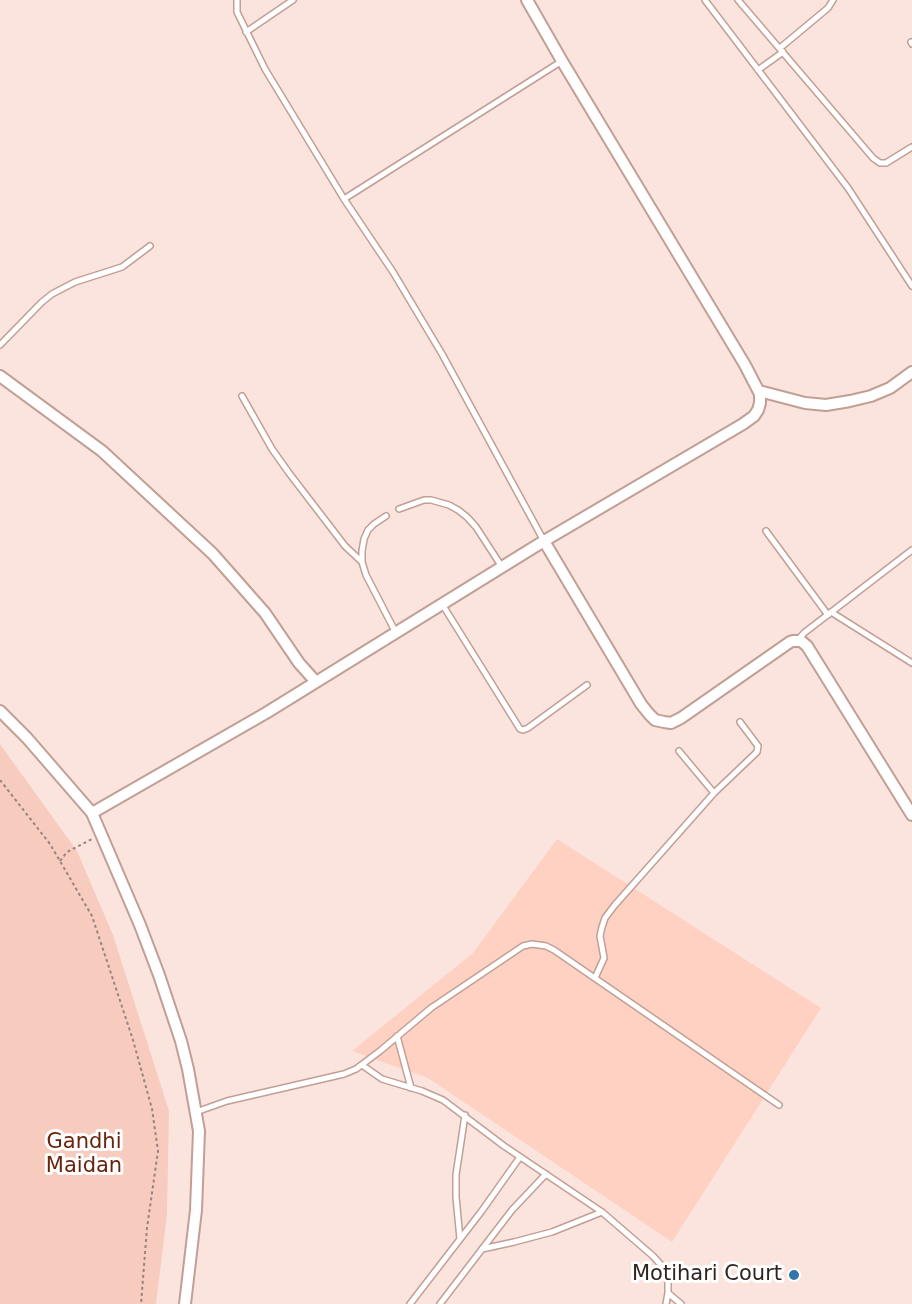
<!DOCTYPE html>
<html>
<head>
<meta charset="utf-8">
<style>
	body { margin:0 }
	canvas { display:block; background:#fbe4dd }
</style>
</head>
<body>
<canvas width="912" height="1304"></canvas>
<script>
const context = document.querySelector('canvas').getContext('2d');
context.lineJoin = 'round';
function fillPath(path, color) {
  context.fillStyle = color;
  context.fill(path, 'evenodd');
}
function poly(rows) {
  const path = new Path2D();
  for (const r of rows) {
    path.moveTo(r[0], r[1]);
    for (let i = 2; i < r.length; i += 2) path.lineTo(r[i], r[i + 1]);
  }
  return path;
}
function stroke(path, color, width, dash) {
  context.strokeStyle = color;
  context.lineWidth = width;
  context.lineCap = dash ? 'butt' : 'round';
  context.setLineDash(dash || []);
  context.stroke(path);
}
function write(font, color, halo, rows, align = 'center') {
  context.font = font + ' "DejaVu Sans",sans-serif';
  context.lineWidth = 6;
  context.setLineDash([]);
  context.textBaseline = 'middle';
  context.strokeStyle = halo;
  context.fillStyle = color;
  for (const [text, x, y, turn = 0] of rows) {
    context.save();
    context.translate(x, y);
    context.rotate((+turn || 0) * Math.PI / 180);
    context.textAlign = isNaN(turn) ? turn : align;
    if (halo) context.strokeText(text, 0, 0);
    context.fillText(text, 0, 0);
    context.restore();
  }
}
const built = poly([
	[557,839,821,1008,672,1242,428,1078,352,1051,473,953]
]);
const green = poly([
	[0,744,77,851,113,935,169,1111,167,1214,156,1304,0,1304]
]);
const path = poly([
	[0,780,50,844,92,916,133,1040,152,1109,158,1151,147,1228,141,1304],
	[60,861,67,852,92,839]
]);
const lane = poly([
	[237,0,237,12,265,69,344,199,393,272,442,354,544,541],
	[705,0,848,188,912,286],
	[738,0,873,158,880,163,886,163,912,147],
	[246,32,293,0],
	[911,42,912,44],
	[780,48,828,8,833,0],
	[758,70,783,52],
	[344,199,562,61],
	[0,345,42,302,52,294,75,282,122,267,150,246],
	[242,396,272,449,289,473,345,546,362,562],
	[399,509,424,500,431,500,449,505,458,510,467,517,476,527,502,567],
	[386,516,374,524,368,530,364,539,362,551,362,562,366,575,396,633],
	[766,531,828,615],
	[442,604,520,729,523,730,528,728,587,685],
	[831,612,912,663],
	[798,640,804,633,912,550],
	[679,751,714,793],
	[595,978,604,958,600,936,602,927,605,918,614,906,714,793,757,752,758,746,740,722],
	[397,1036,411,1088],
	[362,1065,382,1079,422,1091,443,1100,504,1146,602,1212,653,1256,662,1266,668,1281,668,1293,666,1304],
	[196,1112,227,1101,344,1074,356,1069,380,1051,431,1008,523,946,532,944,546,946,554,950,779,1105],
	[460,1239,456,1197,456,1175,465,1115],
	[482,1249,514,1242,552,1232,602,1212],
	[668,1293,681,1304],
	[410,1304,481,1212,520,1157],
	[440,1304,512,1210,546,1174]
]);
const street = poly([
	[0,376,102,451,213,554,265,613,299,663,316,682],
	[759,391,805,403,826,405,850,401,871,396,890,388,912,372],
	[544,541,641,704,649,714,655,720,664,722,671,723,681,718,790,642,793,641,801,641,807,646,912,815],
	[0,711,27,738,92,813,140,925,159,975,181,1041,188,1069,199,1131,196,1210,185,1304],
	[92,813,266,713,544,541,743,424,754,416,758,410,760,403,760,394,745,365,562,61,527,0]
]);
const markers = [
	[794,1275,6,"#3374aa"]
];
const parkNames = [
	["Gandhi",84,1143],
	["Maidan",84,1167]
];
const poiNames = [
	["Motihari Court",782,1275]
];
fillPath(built, '#fed1c3');
fillPath(green, '#f7ccbf');
stroke(lane, '#c29f94', 8);
stroke(street, '#c29f94', 14);
stroke(path, '#97847f', 2, [3, 3]);
stroke(lane, '#fff', 5);
stroke(street, '#fff', 10);
for (const [x, y, r, color] of markers) {
  const dot = new Path2D();
  dot.arc(x, y, r, 0, 2 * Math.PI);
  context.fillStyle = color;
  context.fill(dot);
  stroke(dot, '#fff', 2);
}
write('21px', '#69240c', '#fff', parkNames);
write('21px', '#31231f', '#fff', poiNames, 'right');
</script>
</body>
</html>
